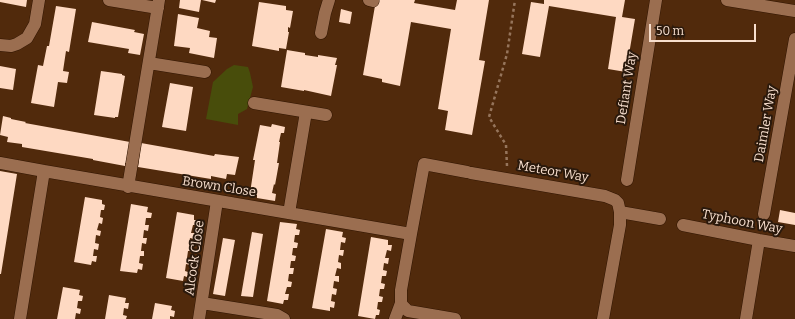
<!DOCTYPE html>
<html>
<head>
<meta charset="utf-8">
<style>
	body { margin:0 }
	#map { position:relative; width:795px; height:319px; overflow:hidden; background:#512a0c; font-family:Bitter,serif }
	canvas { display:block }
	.scale { position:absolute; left:649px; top:24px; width:107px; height:18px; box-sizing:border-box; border:2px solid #f8dfce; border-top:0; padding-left:5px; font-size:12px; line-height:14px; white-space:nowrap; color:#f8dfce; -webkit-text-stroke:3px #2a190c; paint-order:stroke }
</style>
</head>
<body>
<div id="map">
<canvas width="795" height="319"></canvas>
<div class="scale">50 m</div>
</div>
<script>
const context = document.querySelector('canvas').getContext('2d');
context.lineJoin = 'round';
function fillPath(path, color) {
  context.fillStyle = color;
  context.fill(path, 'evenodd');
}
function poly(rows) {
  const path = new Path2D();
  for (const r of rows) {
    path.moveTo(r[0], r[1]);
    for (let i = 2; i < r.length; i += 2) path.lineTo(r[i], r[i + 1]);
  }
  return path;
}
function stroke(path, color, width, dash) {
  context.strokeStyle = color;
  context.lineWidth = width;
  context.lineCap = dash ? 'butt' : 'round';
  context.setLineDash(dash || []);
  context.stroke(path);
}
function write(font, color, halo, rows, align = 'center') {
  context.font = font + ' Bitter,serif';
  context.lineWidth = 4;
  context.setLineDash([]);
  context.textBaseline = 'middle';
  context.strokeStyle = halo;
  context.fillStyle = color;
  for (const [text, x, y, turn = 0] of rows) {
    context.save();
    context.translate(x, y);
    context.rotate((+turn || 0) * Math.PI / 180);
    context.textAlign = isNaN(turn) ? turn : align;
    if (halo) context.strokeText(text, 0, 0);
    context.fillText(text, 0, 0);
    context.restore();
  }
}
const green = poly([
	[234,65,248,67,250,73,253,87,247,109,238,114,238,125,206,119,213,82,227,69]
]);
const building = poly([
	[0,0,27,0,26,7,0,2],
	[180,0,201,0,199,12,179,8],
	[202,0,216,0,215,3],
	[376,0,415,0,414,3,455,10,457,0,489,0,479,60,485,61,472,135,445,130,448,111,438,109,451,29,411,22,400,86,382,82,382,79,363,75],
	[544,0,625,0,622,17,635,19,626,72,608,69,616,17,549,6,540,57,522,54,531,2,544,4],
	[259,2,286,6,286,10,293,11,290,28,288,27,288,32,289,32,286,49,279,48,279,51,252,46],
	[56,6,76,9,69,52,66,51,63,71,69,72,67,83,58,82,54,107,31,103,38,65,43,66,47,46,49,46],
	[341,9,352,12,350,24,339,22],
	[178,14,199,18,197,28,210,31,209,37,217,38,214,58,189,53,190,48,174,46],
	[92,22,135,30,134,32,144,34,140,55,128,53,129,49,88,42],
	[287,50,305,53,305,55,318,57,318,55,337,58,335,65,337,65,331,96,304,90,304,91,281,87],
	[0,66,16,69,13,90,0,88],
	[101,71,122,74,122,75,125,76,118,117,115,117,115,118,94,115],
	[170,83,193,87,186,131,162,127],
	[3,116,11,118,11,119,26,122,25,123,130,142,126,163,125,163,125,166,93,160,93,159,22,147,22,144,7,142,8,137,0,135],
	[272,124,285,127,284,133,281,133,279,142,280,142,277,163,279,163,275,185,274,184,272,193,276,194,275,201,257,198,257,195,250,193,255,160,253,160,260,125,271,127],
	[141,143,214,156,215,154,239,157,235,175,227,174,226,179,211,176,211,179,138,167],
	[0,171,17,174,1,274,0,274],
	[85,197,102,200,102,204,105,205,104,210,101,210,100,217,103,218,102,224,99,223,97,230,101,231,100,236,96,235,95,243,99,244,98,250,94,249,93,256,97,256,96,262,92,261,91,265,74,262],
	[131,204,148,207,147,212,152,213,151,218,146,218,145,225,149,225,148,231,144,230,143,238,147,238,146,244,142,243,141,251,144,251,144,256,140,256,139,263,143,264,142,270,138,269,137,273,120,271],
	[780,210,795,213,795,225,778,222],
	[177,212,194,215,194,220,197,220,196,225,193,225,191,233,195,233,194,239,190,238,189,245,193,246,192,251,188,251,187,258,191,259,190,265,186,264,185,271,188,272,187,277,184,276,183,281,166,278],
	[280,222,297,224,296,229,300,230,299,235,295,235,294,242,298,243,297,248,293,248,292,255,296,256,295,261,291,261,290,268,294,268,293,274,289,274,288,281,292,282,291,287,287,287,285,294,289,294,288,300,284,300,283,304,267,301],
	[326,229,343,232,342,237,346,238,345,243,341,242,340,250,344,250,343,256,339,255,338,262,341,263,341,269,337,268,335,276,339,276,339,282,334,281,333,288,337,289,336,295,332,294,331,301,335,302,334,308,330,307,330,311,312,308],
	[252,232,263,234,253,297,241,296],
	[371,237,388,240,388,245,392,245,391,251,387,250,385,258,389,258,388,264,384,263,383,270,387,271,386,276,382,276,381,283,385,284,384,289,380,289,379,296,383,297,382,302,378,302,377,309,380,310,379,315,376,315,375,319,358,316],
	[223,238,235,240,225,296,213,294],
	[63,287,80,290,79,295,83,296,82,301,78,301,77,308,81,309,80,314,76,313,75,319,57,319],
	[109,295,126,298,125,303,129,303,128,309,124,308,123,315,127,316,126,319,105,319],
	[155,303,172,306,171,310,175,311,174,317,170,316,170,319,152,319]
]);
const path = poly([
	[507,166,506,145,489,117,507,54,515,0]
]);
const minor = poly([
	[109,0,158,8],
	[369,0,373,1],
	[727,0,795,11],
	[321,33,325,13,329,0],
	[0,45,11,46,17,44,27,38,35,24,39,0],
	[149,63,205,72],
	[254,103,326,115],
	[0,163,44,171],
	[471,173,605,196,615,200,618,203,620,212,660,219],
	[627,180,656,0],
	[128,187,159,0],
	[289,213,306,112],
	[764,214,795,39],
	[683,225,759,240,795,246],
	[411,234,424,164,467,172],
	[202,303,277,315,284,319],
	[20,319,44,171,411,234,401,290,401,303,403,306,408,311,455,319],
	[199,319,217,201],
	[395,319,401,303],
	[603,319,620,225,620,212],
	[746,319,759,240]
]);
const streetNames = [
	["Defiant Way",627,88,-81],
	["Daimler Way",766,124,-80],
	["Meteor Way",553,172,10],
	["Brown Close",219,187,9],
	["Typhoon Way",742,222,11],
	["Alcock Close",195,258,-82]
];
fillPath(green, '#484d0b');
fillPath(building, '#fed9c2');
stroke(minor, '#311500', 13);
stroke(path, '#96755c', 2.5, [3, 3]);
stroke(minor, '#9b6e50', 12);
write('13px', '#f8dfce', '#2a190c', streetNames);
</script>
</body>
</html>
